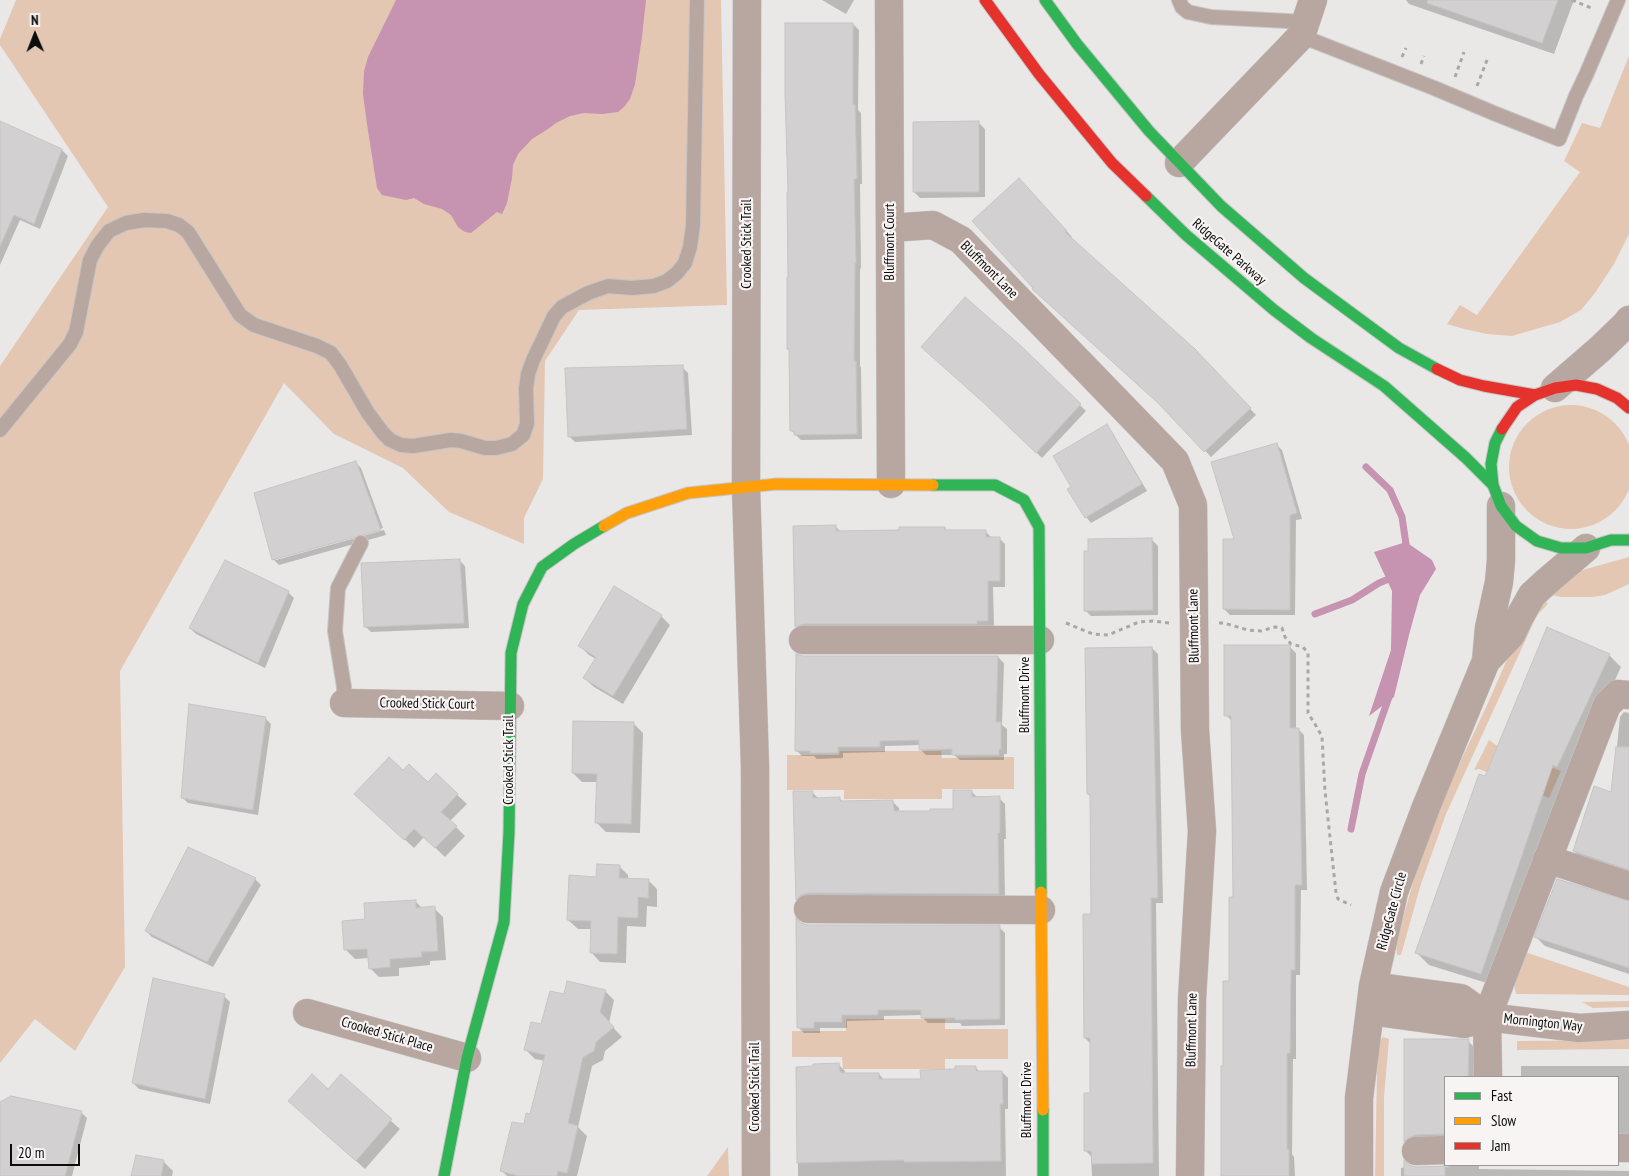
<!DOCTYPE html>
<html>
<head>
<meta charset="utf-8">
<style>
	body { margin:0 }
	#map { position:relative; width:1629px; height:1176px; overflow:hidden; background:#eae8e7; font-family:"PT Sans Narrow",sans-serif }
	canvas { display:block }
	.legend { position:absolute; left:1444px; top:1076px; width:175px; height:90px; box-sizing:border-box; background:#f8f4f4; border:1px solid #9a9797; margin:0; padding:6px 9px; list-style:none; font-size:15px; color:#0d0c0c }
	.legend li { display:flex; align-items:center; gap:10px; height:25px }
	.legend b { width:25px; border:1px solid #9a9797 }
	.north { position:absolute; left:10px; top:10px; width:50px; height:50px; -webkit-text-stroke:4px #f8f4f4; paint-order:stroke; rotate:359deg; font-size:14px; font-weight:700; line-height:20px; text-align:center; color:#0d0c0c }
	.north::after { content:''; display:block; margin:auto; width:18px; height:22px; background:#0d0c0c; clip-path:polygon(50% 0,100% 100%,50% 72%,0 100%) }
	.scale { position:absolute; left:10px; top:1144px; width:70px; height:22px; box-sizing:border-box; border:2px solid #0d0c0c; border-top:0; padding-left:6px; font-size:15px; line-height:18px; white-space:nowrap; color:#0d0c0c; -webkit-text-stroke:4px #f8f4f4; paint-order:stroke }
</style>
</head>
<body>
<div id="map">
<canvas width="1629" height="1176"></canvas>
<ul class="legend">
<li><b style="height:6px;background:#30b455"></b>Fast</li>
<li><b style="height:6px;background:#ff9f0a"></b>Slow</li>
<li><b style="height:6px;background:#e5322d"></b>Jam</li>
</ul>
<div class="north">N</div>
<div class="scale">20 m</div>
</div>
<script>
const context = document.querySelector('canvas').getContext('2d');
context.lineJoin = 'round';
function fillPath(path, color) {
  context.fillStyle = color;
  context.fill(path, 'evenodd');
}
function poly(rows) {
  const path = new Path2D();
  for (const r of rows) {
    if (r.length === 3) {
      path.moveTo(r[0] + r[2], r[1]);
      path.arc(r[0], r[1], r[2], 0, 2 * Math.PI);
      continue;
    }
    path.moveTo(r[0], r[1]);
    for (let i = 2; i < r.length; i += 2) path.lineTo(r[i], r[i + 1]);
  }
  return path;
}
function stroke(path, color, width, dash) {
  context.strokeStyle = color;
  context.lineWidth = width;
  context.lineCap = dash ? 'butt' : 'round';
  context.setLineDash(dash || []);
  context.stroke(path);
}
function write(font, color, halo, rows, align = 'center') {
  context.font = font + ' "PT Sans Narrow",sans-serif';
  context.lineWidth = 4.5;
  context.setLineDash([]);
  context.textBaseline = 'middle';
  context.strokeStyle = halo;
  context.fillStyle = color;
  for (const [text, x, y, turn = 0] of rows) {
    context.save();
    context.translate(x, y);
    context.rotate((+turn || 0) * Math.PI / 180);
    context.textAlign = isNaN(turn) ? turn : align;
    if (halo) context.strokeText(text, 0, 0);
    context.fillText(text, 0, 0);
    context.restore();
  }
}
const green = poly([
	[16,0,721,0,727,305,579,310,545,361,543,479,524,518,524,544,449,512,403,468,334,434,284,383,120,671,125,967,75,1051,35,1019,0,1063,0,366,108,207,0,45,0,39],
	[1629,56,1629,234,1614,264,1595,293,1581,310,1560,322,1512,336,1487,334,1464,329,1447,324,1460,305,1477,315,1580,172,1564,161,1582,123,1600,128],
	[1571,467,62],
	[1629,557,1629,584,1605,595,1592,597,1561,597,1551,595,1572,573],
	[1544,601,1548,603,1547,605,1537,615,1446,814,1420,887,1401,955,1397,955,1396,942,1417,869,1426,843,1449,786,1488,703,1512,648],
	[1489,740,1496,745,1561,771,1549,798,1479,769,1474,770],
	[840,751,941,751,942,758,1014,757,1014,789,942,789,942,799,844,799,844,790,787,790,787,755,839,755],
	[1525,952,1629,987,1629,995,1516,994,1514,984],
	[1629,1001,1629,1007,1593,1008,1582,1002],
	[846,1019,945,1019,945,1029,1008,1029,1008,1059,945,1059,945,1069,843,1069,842,1057,792,1057,792,1031,846,1031],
	[1383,1037,1389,1039,1384,1097,1384,1176,1375,1176,1377,1073,1379,1042],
	[1629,1040,1629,1049,1517,1050,1517,1041],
	[728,1147,729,1176,707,1176]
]);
const water = poly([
	[396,0,646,0,642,37,635,84,630,99,624,107,618,112,602,114,584,113,570,116,556,123,548,129,532,139,518,154,513,165,512,178,507,203,502,214,497,212,471,233,465,232,458,227,451,215,442,209,424,204,414,198,406,200,382,195,377,188,367,124,363,94,364,71,368,57],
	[1406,542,1432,560,1436,569,1420,595,1409,635,1394,697,1369,716,1391,650,1392,591,1374,552]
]);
const shadow = poly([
	[822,0,854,0,846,14],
	[1406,0,1574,0,1554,54,1409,4],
	[853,24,859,30,858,110,861,113,862,184,860,184,861,268,860,269,860,366,861,368,862,439,801,440,791,430,790,350,788,348],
	[979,123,985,129,985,197,920,198,914,192],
	[0,132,62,150,68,156,40,229,20,220,0,265],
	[1025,186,1072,237,1070,239,1201,357,1256,415,1211,457,1163,406],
	[1019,346,1086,411,1042,458,993,410],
	[682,367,688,373,692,435,575,442,569,436],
	[1107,426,1112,432,1147,491,1091,523,1086,517,1073,488],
	[1276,444,1282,450,1302,519,1296,520,1295,615,1230,615,1224,609,1236,540],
	[355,462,361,468,383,528,276,558,276,560,384,530,386,535,279,565,273,559],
	[835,526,841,532,945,528,948,532,985,531,992,538,999,538,1005,544,1005,587,993,587,994,626,802,632,796,626],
	[1152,540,1158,546,1158,615,1091,616,1085,610],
	[459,560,465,566,469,628,371,632,365,626],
	[288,592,294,598,265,668,196,634,190,628],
	[661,616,670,625,623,704,594,687,584,678,596,659,589,655,580,646],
	[1290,647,1296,653,1296,729,1298,729,1304,735,1307,890,1301,890,1300,975,1296,975,1296,1059,1293,1059,1292,1154,1294,1157,1295,1176,1222,1176,1221,1136,1225,982,1230,983,1234,899,1232,721,1226,715],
	[1152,648,1158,654,1163,903,1156,903,1159,1176,1092,1176,1091,1156,1085,1150,1091,1094,1091,1044,1085,1038,1092,915,1091,797,1088,794],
	[1609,655,1621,667,1570,778,1493,985,1429,965,1417,953,1486,777],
	[803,657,998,657,1004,663,1002,725,1007,729,1007,754,1004,754,1004,760,960,760,954,755,926,755,920,749,920,745,885,746,885,752,843,753,843,758,817,759,814,756,802,756,796,750],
	[1624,712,1629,713,1629,787,1614,775,1620,717],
	[265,718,271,724,258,815,188,803,182,797],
	[634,724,643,733,640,833,606,832,597,823,598,782,582,782,573,773],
	[436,775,467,804,450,821,465,836,445,857,424,837,414,848,365,803,428,783],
	[971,791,977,797,999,798,1005,804,1006,839,1004,839,1005,900,802,905,797,899,794,793,812,792,819,799,839,798,843,802,893,802,899,808,899,812,932,812,954,810],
	[1629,800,1629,875,1583,860,1574,851],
	[619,866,628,875,628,879,648,880,657,889,657,907,647,906,646,927,627,926,626,963,600,962,591,952,592,929,578,929,568,920,597,878],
	[255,879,261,885,213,967,152,937,146,931],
	[415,901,423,909,434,908,443,917,446,960,430,961,430,965,399,968,399,976,379,977,370,968,369,958,355,959,346,950,367,921],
	[1629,902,1629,974,1545,946,1536,937],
	[800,924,808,926,999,927,1005,933,1005,1025,962,1026,960,1023,928,1023,922,1017,922,1015,884,1016,884,1020,847,1021,847,1028,820,1028,820,1033,804,1033,798,1027],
	[605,991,614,1000,609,1023,622,1037,605,1051,603,1060,592,1066,578,1127,587,1136,577,1176,507,1176,502,1171,531,1116,545,1061,535,1059,526,1050,565,995],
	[224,996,230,1002,210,1104,139,1089,133,1083],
	[1406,1040,1468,1041,1479,1052,1479,1077,1445,1077,1445,1146,1416,1152,1405,1141],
	[839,1065,845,1071,845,1075,879,1074,885,1081,922,1080,975,1067,980,1072,1002,1072,1008,1078,1008,1109,1005,1109,1006,1176,798,1176,797,1068],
	[1521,1066,1629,1066,1629,1142,1618,1142,1618,1077,1521,1077],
	[341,1076,400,1129,365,1169,289,1101,328,1090],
	[0,1103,81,1112,87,1118,72,1176,0,1176],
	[164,1162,173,1171,172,1176,133,1176],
	[1453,1165,1479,1165,1479,1169,1629,1171,1629,1176,1401,1176,1401,1168,1409,1166,1416,1168,1446,1167]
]);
const stream = poly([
	[1366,467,1390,490,1402,517,1407,551],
	[1315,614,1352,600,1379,583,1396,576],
	[1351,829,1362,774,1390,694]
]);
const building = poly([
	[1428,0,1558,0,1542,43,1427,3,1428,0],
	[785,23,853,23,853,105,855,105,857,179,854,179,856,263,855,263,854,361,856,361,857,434,794,435,794,431,790,431,789,349,787,349,787,277,788,277,787,192,788,192,785,93,785,23],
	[0,121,62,149,34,224,14,215,0,246,0,121],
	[979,121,979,192,913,192,913,122,979,121],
	[1019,178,1067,231,1065,232,1195,349,1251,408,1204,452,1158,403,1032,289,1033,288,972,221,1019,178],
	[965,297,1020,345,1081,404,1036,453,985,404,921,347,965,297],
	[683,365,687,429,568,437,565,368,683,365],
	[1107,424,1142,484,1085,518,1067,489,1071,487,1053,456,1107,424],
	[1277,443,1297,513,1290,515,1290,610,1223,609,1223,539,1234,539,1211,462,1277,443],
	[356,461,381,530,272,560,254,493,356,461],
	[836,525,836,531,899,530,899,527,945,527,945,530,986,530,986,537,1000,537,1000,581,988,581,988,621,977,621,977,624,803,624,795,627,793,526,836,525],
	[1152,538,1153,610,1084,611,1084,551,1088,551,1088,539,1152,538],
	[460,559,464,623,364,627,361,563,460,559],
	[225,560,289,591,258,663,189,628,225,560],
	[614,586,662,615,613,696,583,678,596,657,578,646,614,586],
	[1547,627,1610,654,1557,767,1553,765,1481,974,1415,953,1479,774,1485,776,1547,627],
	[1224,645,1290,645,1290,728,1299,728,1302,885,1295,885,1295,970,1291,970,1290,1053,1287,1053,1287,1149,1289,1149,1289,1176,1221,1176,1221,1066,1223,1066,1223,981,1229,981,1229,897,1233,897,1231,716,1224,716,1224,645],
	[1152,647,1158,898,1151,898,1153,1163,1092,1164,1091,1151,1084,1151,1084,1093,1090,1093,1090,1038,1084,1038,1083,914,1091,914,1090,794,1087,794,1085,648,1152,647],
	[796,654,803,656,998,656,996,722,1001,722,1001,749,999,749,999,755,952,755,952,749,919,750,919,740,880,741,880,747,838,747,838,753,810,753,810,751,795,751,796,654],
	[189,704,266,717,253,810,181,798,189,704],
	[573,721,634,722,631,824,595,823,597,774,572,773,573,721],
	[1616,747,1629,747,1629,870,1573,851,1594,786,1611,792,1616,747],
	[389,757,403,770,409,764,428,782,436,773,458,794,441,812,457,826,435,848,414,829,404,840,354,794,389,757],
	[953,790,972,790,972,797,1000,796,1000,833,998,833,999,894,808,893,801,895,796,900,793,791,813,791,813,798,840,797,840,801,893,800,894,811,930,811,930,809,953,809,953,790],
	[188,847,256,878,207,962,145,931,188,847],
	[597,864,620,865,619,878,649,879,648,898,638,897,638,918,618,917,617,954,590,953,591,921,567,920,569,875,596,877,597,864],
	[1557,879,1629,901,1629,968,1534,937,1557,879],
	[416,900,416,908,435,906,438,951,421,952,422,957,390,959,390,967,369,969,367,949,344,950,342,921,365,919,364,903,416,900],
	[796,918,801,923,808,925,1000,925,1000,1019,955,1020,955,1018,921,1018,921,1010,878,1010,878,1015,842,1015,842,1022,814,1022,814,1028,797,1028,796,918],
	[153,978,225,994,205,1099,132,1083,153,978],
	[567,981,606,990,600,1012,614,1027,596,1042,594,1051,583,1057,568,1123,578,1126,567,1173,558,1171,557,1176,519,1176,500,1171,512,1122,524,1124,526,1113,530,1114,545,1055,524,1050,531,1022,541,1024,550,991,564,994,567,981],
	[1404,1039,1469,1039,1468,1077,1445,1077,1445,1134,1415,1135,1408,1138,1404,1142,1404,1039],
	[839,1063,840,1072,842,1072,842,1073,879,1073,879,1079,921,1079,920,1070,955,1069,955,1066,976,1066,976,1071,1002,1071,1003,1104,1000,1104,1001,1161,904,1162,904,1160,797,1163,796,1067,813,1066,813,1064,839,1063],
	[312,1074,328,1089,341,1074,392,1119,356,1161,288,1101,312,1074],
	[11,1096,82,1111,65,1176,0,1176,0,1102,11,1096],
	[136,1155,164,1160,161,1176,131,1176,136,1155],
	[1404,1160,1409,1165,1416,1167,1445,1166,1445,1176,1404,1176,1404,1160]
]);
const path = poly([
	[1572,0,1594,9],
	[1402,57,1406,48],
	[1421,64,1424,56],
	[1455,77,1464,52],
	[1477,86,1487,60],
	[1066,623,1093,634,1108,635,1139,622,1153,621,1169,623],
	[1219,623,1224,623,1248,630,1261,631,1275,627,1282,628,1285,637,1291,644,1303,647,1308,653,1308,713,1318,729,1322,737,1325,791,1336,893,1338,899,1351,905]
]);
const lane = poly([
	[1179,0,1182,7,1188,12,1211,17,1306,22],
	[1301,36,1434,88,1496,114,1559,139,1576,96,1586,75,1618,0],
	[0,430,70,344,76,332,90,260,98,245,109,231,126,223,144,220,167,221,179,225,188,232,240,315,254,325,317,346,331,353,340,365,368,413,383,433,390,440,401,445,413,446,451,440,461,441,485,448,496,448,512,444,523,435,527,424,526,388,528,374,533,360,554,316,562,307,588,293,608,286,632,288,654,286,667,281,677,273,685,263,690,247,693,225,697,0],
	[344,703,344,687,335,631,338,588,361,543]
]);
const street = poly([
	[747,0,746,488,755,766,756,1176],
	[889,0,891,484],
	[1179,163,1301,36,1313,0],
	[890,228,933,225,961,240,1175,461,1193,505,1195,730,1202,831,1192,999,1190,1176],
	[1555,388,1600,349,1625,325,1629,320],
	[803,640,1040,640],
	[1486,661,1511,635,1519,618,1532,595,1545,583,1586,548],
	[344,703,510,706],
	[1547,859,1629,886],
	[808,909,1041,910],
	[1373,986,1461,998,1487,1017],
	[1370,1011,1464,1024,1487,1017,1579,1028,1629,1025],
	[307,1013,467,1058],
	[1488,1077,1487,1017,1607,705,1618,694,1629,695],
	[1618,1148,1629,1148],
	[1416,1151,1445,1150],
	[1359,1176,1359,1098,1373,986,1394,892,1426,807,1486,661,1489,628,1499,582,1501,560,1501,506]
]);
const fast = poly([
	[1045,0,1077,44,1149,131,1221,206,1304,278,1399,348,1437,369],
	[1146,196,1186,235,1274,310,1311,338,1384,386,1466,458,1493,485],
	[1502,429,1495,443,1491,464,1493,485,1501,506,1516,526,1537,541,1561,548,1586,548,1611,540,1629,540],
	[933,485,995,485,1024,500,1039,527,1041,892],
	[1043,1110,1043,1176],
	[444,1176,467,1058,504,922,509,832,511,653,523,604,542,567,574,544,604,526]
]);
const slow = poly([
	[604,526,627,513,688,493,777,484,933,485],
	[1041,892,1043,1110]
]);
const jam = poly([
	[985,0,1039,74,1112,163,1146,196],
	[1437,369,1460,380,1484,386,1535,395],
	[1502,429,1517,407,1535,395,1555,388,1576,385,1597,389,1617,398,1629,408]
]);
const streetNames = [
	["Bluffmont Court",890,242,-90],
	["Crooked Stick Trail",747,244,-90],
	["RidgeGate Parkway",1229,252,41],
	["Bluffmont Lane",989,270,45],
	["Bluffmont Lane",1194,626,-91],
	["Bluffmont Drive",1025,695,-90],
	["Crooked Stick Court",427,704,1],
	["Crooked Stick Trail",509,760,-90],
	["RidgeGate Circle",1392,911,-75],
	["Mornington Way",1543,1023,6],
	["Bluffmont Lane",1192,1030,-89],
	["Crooked Stick Place",387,1035,16],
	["Crooked Stick Trail",755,1087,-90],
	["Bluffmont Drive",1027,1100,-90]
];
fillPath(green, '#e3c7b3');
fillPath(water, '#c693b0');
fillPath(shadow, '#0003');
stroke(stream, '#c693b0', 7);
fillPath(building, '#d2d0d0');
stroke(building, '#c6c4c4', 1);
stroke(lane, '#c6c5c5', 16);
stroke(street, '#c6c5c5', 29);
stroke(fast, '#c6c5c5', 13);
stroke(slow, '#c6c5c5', 13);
stroke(jam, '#c6c5c5', 13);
stroke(path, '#aea6a3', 3, [4, 4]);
stroke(lane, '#b8a7a0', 14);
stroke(street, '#b8a7a0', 28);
stroke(fast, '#30b455', 11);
stroke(slow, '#ff9f0a', 11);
stroke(jam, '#e5322d', 11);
write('14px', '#0d0c0c', '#f8f4f4', streetNames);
</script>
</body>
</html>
